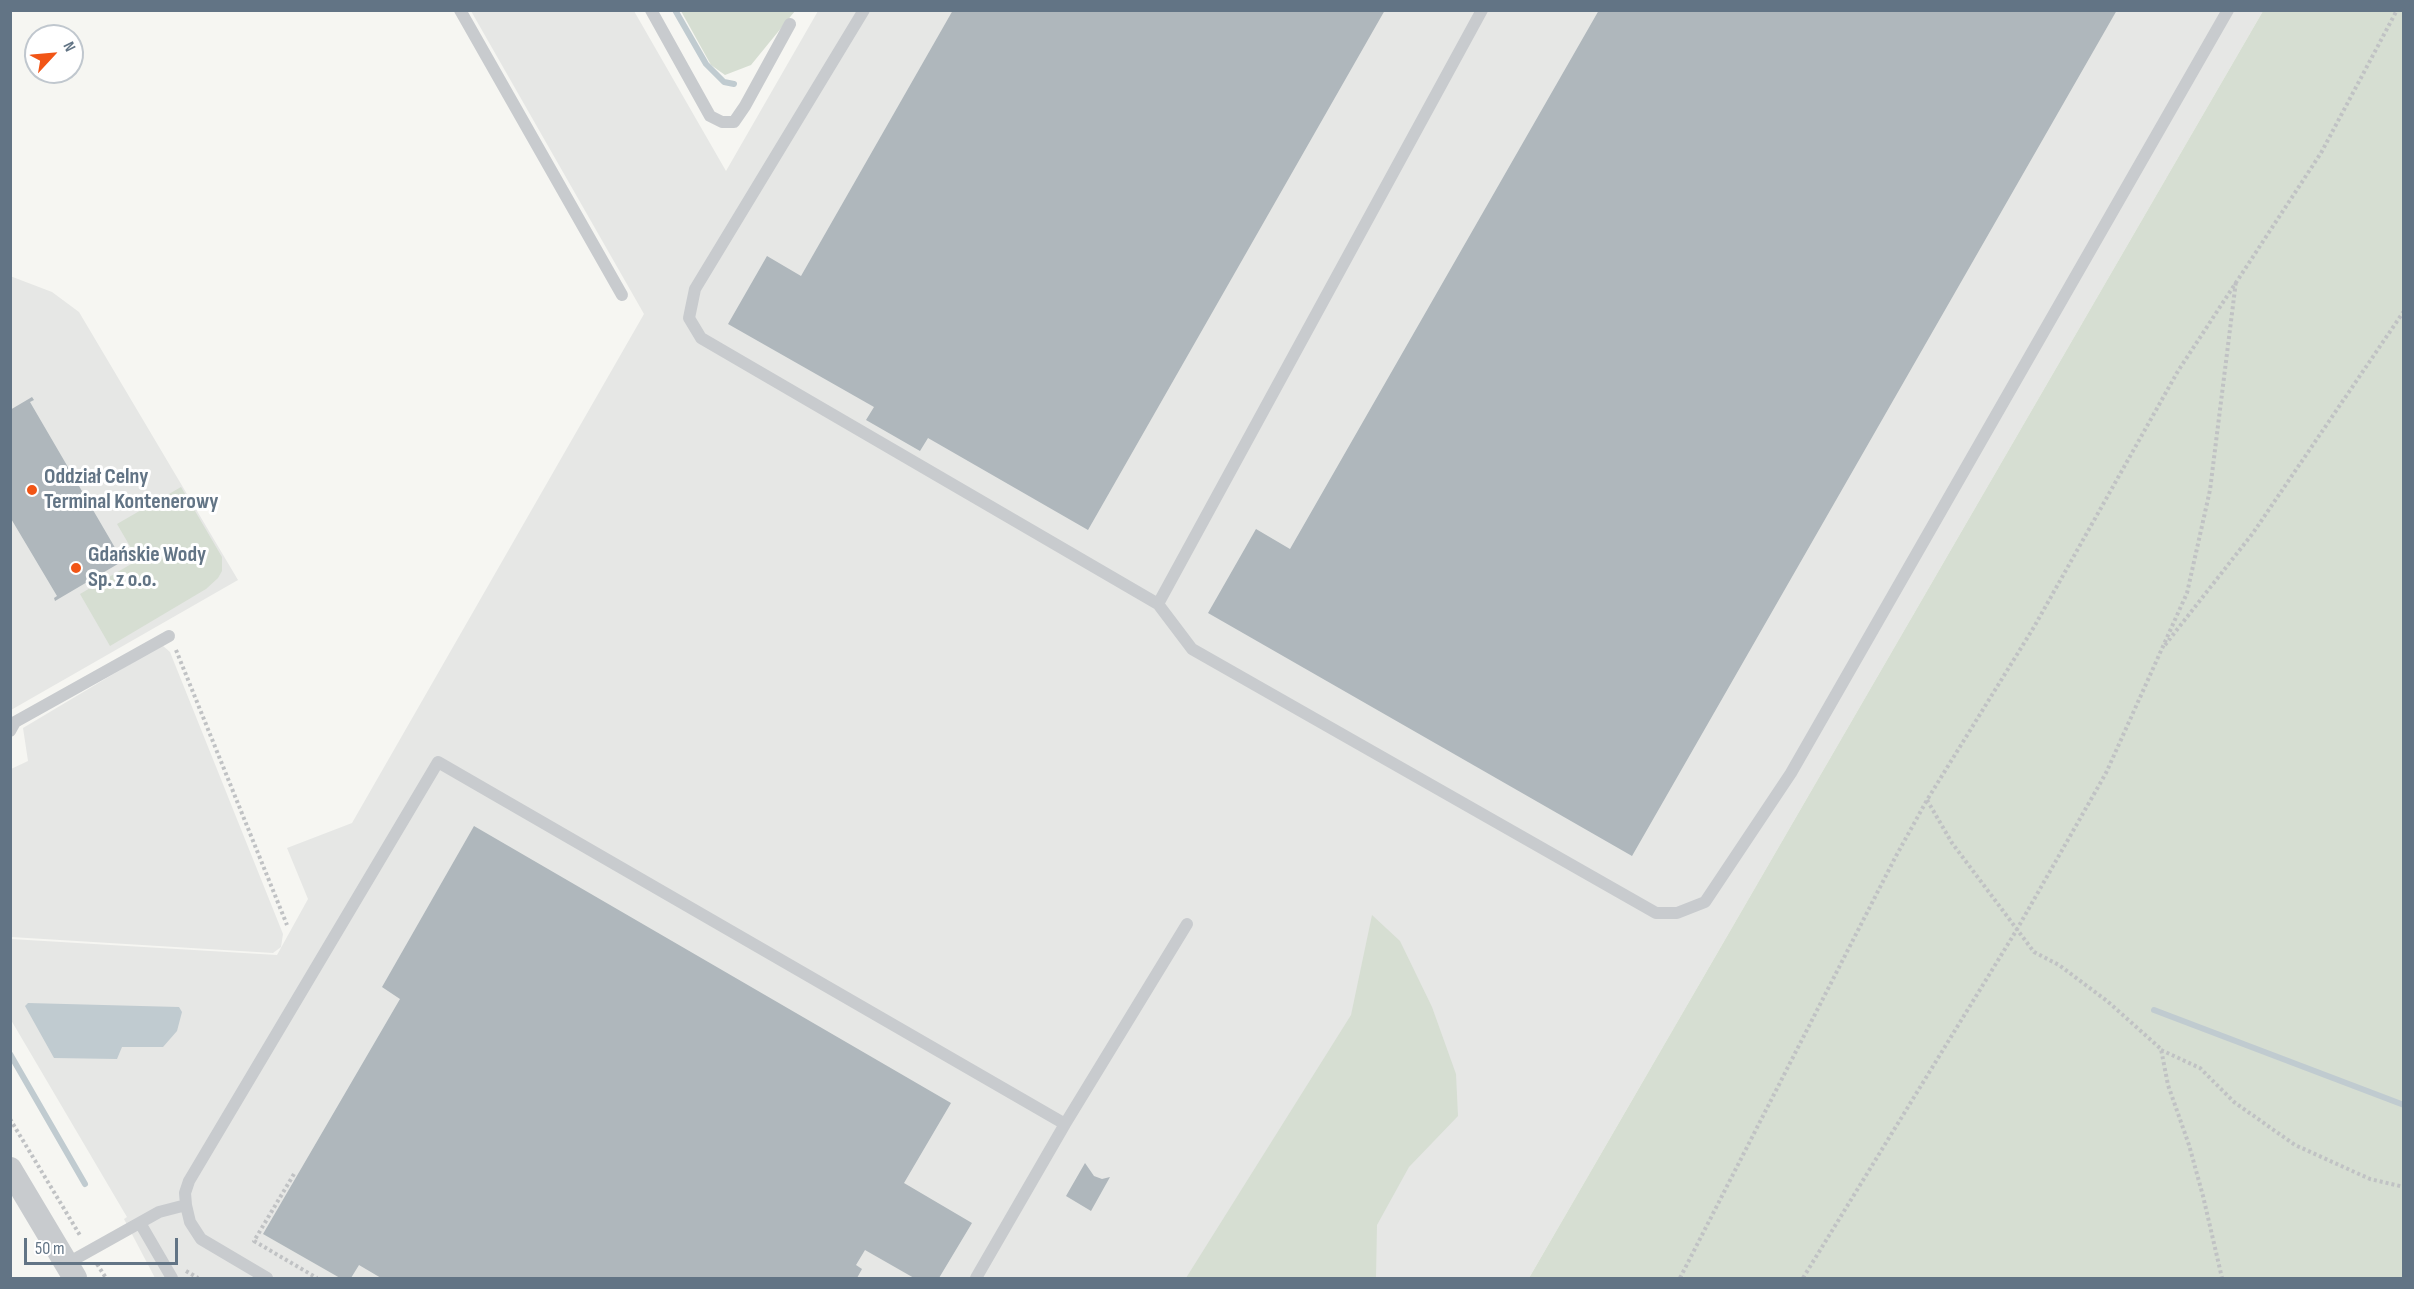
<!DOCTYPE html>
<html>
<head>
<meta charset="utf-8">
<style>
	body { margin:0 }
	#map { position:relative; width:2414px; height:1289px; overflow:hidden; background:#f6f6f2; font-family:"Sofia Sans Condensed",sans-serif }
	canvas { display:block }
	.frame { position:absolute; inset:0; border:12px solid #627485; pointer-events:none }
	.north { position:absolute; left:24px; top:24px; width:60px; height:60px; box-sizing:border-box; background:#fff; border:2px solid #c0c7ce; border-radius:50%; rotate:64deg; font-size:16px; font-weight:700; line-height:24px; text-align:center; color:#627485 }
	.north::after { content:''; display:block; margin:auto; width:21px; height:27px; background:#f15516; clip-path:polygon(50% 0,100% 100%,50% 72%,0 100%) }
	.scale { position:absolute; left:24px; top:1238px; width:154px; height:27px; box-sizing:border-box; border:3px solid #627485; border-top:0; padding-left:8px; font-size:18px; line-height:21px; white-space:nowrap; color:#627485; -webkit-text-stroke:4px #fff; paint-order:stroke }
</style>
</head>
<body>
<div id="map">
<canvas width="2414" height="1289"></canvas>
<div class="frame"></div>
<div class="north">N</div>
<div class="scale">50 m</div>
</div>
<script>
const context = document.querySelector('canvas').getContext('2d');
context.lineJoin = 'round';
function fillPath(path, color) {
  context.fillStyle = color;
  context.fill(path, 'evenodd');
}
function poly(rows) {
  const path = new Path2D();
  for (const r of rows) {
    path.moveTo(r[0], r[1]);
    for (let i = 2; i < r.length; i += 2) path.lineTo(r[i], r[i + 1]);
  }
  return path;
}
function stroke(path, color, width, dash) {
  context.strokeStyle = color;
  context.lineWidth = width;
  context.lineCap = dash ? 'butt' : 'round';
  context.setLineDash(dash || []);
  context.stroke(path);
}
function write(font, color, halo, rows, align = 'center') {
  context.font = font + ' "Sofia Sans Condensed",sans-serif';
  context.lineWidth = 6;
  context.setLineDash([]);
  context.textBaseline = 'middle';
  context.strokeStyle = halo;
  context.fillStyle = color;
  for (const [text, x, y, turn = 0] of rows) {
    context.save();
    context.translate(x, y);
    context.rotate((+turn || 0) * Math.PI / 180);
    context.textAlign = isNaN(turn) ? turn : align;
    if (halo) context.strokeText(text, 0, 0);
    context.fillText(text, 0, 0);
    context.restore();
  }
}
const built = poly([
	[471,11,634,11,726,171,818,11,2263,11,1529,1278,155,1278,124,1219,127,1217,124,1212,11,1020,11,939,277,955,308,899,287,848,352,823,644,314],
	[10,276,52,292,79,312,238,580,11,710],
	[162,645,170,652,283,934,281,947,273,953,11,937,11,769,28,761,23,728]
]);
const green = poly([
	[681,11,795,11,751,65,725,75,711,65],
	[2263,11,2403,11,2403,1278,1529,1278],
	[181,487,222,557,222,571,218,578,206,589,110,646,80,594,138,560,117,524],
	[1372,915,1400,941,1432,1007,1456,1074,1458,1116,1409,1167,1377,1225,1376,1278,1186,1278,1351,1015]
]);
const water = poly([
	[28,1003,179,1007,182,1012,177,1031,163,1047,122,1047,117,1059,54,1058,25,1006]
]);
const stream = poly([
	[675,10,706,64,724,82,734,84],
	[2154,1010,2404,1105],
	[10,1054,85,1184]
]);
const building = poly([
	[953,10,1385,10,1088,530,928,438,920,451,866,420,874,407,728,324,767,256,801,276],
	[1599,10,2117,10,1632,856,1208,613,1256,529,1290,549],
	[32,397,34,400,30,402,121,558,126,555,128,558,55,601,54,598,57,596,10,517,10,410],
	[474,826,951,1103,904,1183,972,1223,939,1278,914,1278,865,1250,856,1265,862,1269,857,1278,381,1278,359,1265,351,1278,340,1278,263,1234,400,999,382,987],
	[1085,1163,1094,1176,1102,1179,1110,1177,1091,1211,1066,1196]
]);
const path = poly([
	[2165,645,2253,533,2404,311],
	[176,650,287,925],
	[1927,800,1952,843,2034,952,2059,965,2107,1001,2161,1049,2168,1085,2189,1145,2203,1196,2222,1278],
	[2161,1050,2200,1068,2234,1102,2295,1145,2370,1179,2404,1187],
	[10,1119,81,1237],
	[294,1174,254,1241,317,1278],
	[97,1264,106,1278],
	[186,1271,198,1278],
	[1680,1278,1896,856,1927,800,2034,627,2178,371,2321,153,2397,10],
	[1803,1278,2016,931,2106,773,2187,593,2210,490,2236,281]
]);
const lane = poly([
	[460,10,622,295],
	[651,10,710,116,722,122,734,122,745,106,790,24],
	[864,10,695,289,689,318,701,338,1158,604,1192,649,1656,913,1677,913,1705,902,1791,773,2228,10],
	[1158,604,1482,10],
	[10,731,15,722,169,636],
	[140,1223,172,1278],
	[66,1264,159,1212,186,1205],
	[267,1278,201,1239,190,1222,186,1205,185,1193,189,1181,438,762,1065,1124],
	[976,1278,1065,1124,1187,924]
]);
const street = poly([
	[10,1169,75,1278]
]);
const markers = [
	[32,490,6,"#f15516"],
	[76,568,6,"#f15516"]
];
const poiNames = [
	["Oddział Celny",44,477],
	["Terminal Kontenerowy",44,502],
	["Gdańskie Wody",88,555],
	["Sp. z o.o.",88,580]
];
fillPath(built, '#e6e7e5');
fillPath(green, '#d6ded2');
fillPath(water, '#c0cbd0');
stroke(stream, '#c0cbd0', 6);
fillPath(building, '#afb7bc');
stroke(path, '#c0c2c4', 4, [3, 3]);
stroke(lane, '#c8cbce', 12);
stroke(street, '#c8cbce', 24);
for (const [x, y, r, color] of markers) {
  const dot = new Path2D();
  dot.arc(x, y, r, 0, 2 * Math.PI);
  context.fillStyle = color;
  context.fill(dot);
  stroke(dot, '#fff', 2);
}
write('bold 22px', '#627485', '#fff', poiNames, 'left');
</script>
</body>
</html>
